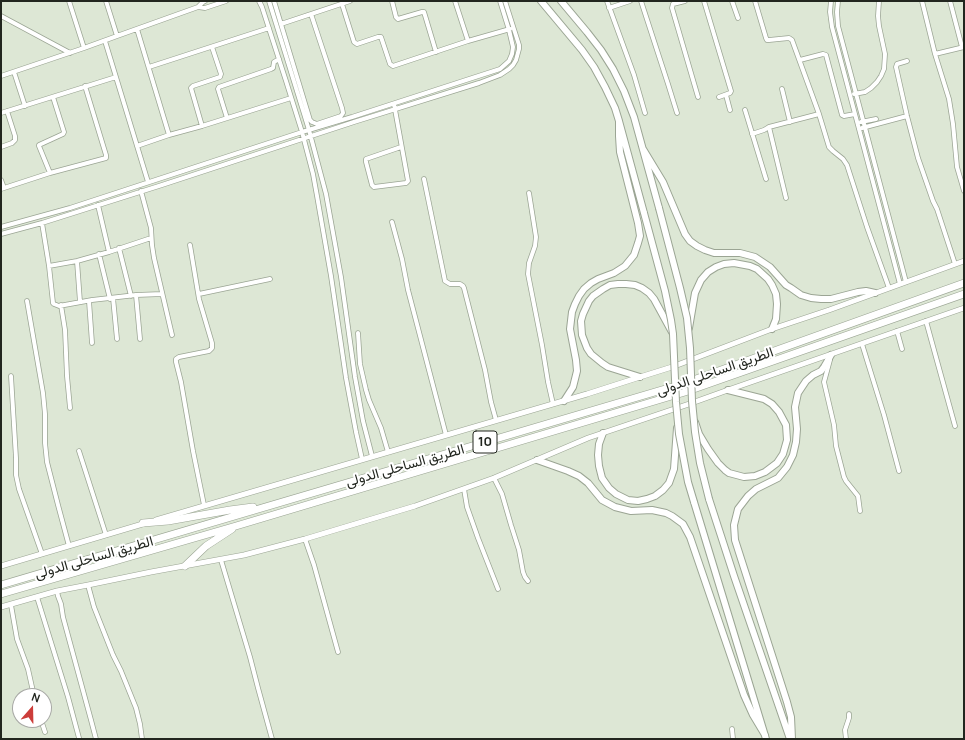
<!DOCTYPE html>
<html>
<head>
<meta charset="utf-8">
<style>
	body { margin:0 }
	#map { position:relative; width:965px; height:740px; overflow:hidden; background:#dde7d5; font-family:Manrope,sans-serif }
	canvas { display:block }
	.frame { position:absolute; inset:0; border:2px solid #22261f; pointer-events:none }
	.north { position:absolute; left:12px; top:688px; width:40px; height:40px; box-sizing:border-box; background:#fff; border:1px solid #a7a8a5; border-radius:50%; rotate:20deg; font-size:11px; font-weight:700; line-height:16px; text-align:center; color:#22261f }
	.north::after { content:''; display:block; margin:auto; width:14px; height:18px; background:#cc3d3a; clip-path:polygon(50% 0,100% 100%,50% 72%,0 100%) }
</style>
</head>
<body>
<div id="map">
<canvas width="965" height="740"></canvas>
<div class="frame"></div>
<div class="north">N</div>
</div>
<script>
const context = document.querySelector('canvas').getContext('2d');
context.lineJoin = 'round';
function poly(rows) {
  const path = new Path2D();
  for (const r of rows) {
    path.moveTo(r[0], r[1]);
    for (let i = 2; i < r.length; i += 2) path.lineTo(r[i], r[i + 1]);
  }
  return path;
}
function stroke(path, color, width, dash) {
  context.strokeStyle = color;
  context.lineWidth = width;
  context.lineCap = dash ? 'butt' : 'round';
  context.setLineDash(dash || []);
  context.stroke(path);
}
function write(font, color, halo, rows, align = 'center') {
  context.font = font + ' Manrope,Vazirmatn,sans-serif';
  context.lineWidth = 4;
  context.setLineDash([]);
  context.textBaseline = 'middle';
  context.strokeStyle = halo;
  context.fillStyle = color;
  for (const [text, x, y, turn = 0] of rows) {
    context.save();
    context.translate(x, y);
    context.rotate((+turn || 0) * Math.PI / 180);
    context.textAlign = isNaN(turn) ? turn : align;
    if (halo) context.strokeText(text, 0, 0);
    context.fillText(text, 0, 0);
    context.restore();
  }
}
const minor = poly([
	[69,1,84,48],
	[106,1,117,36],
	[259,1,262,7,286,81,302,132,313,174,317,196,331,276,346,378,356,432,362,459],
	[269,1,309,130,326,194,341,277,355,377,363,421,372,456],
	[274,1,310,120,312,122,317,124,341,116,343,113,342,108,311,14],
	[392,1,396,17,398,19,422,12,424,12,436,52],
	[455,1,468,41],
	[607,1,634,75,645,113],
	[641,1,668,84,677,113],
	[685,1,673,4,672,8,698,97],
	[704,1,731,91,730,93,719,97],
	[732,1,738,18],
	[755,1,766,38,767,40,769,40,789,38,792,40,819,114,829,147,833,151,843,159,847,165,867,227,889,288],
	[831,1,830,12,832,27,900,284],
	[838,1,837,12,838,26,906,282],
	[922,1,935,54,949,99,953,124,957,167,964,191],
	[950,1,962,47],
	[342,4,354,42,357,44,378,37,381,37,390,64,393,66,468,41,510,29],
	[198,7,203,2,205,1],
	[609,8,630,1],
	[1,16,70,53],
	[281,24,350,1],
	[137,29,169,135],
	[105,41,148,182],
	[935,54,964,47],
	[800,60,823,54,826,55,842,115,844,116,855,114],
	[907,61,897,64,896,67,907,116,918,158,933,201,937,209,955,264],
	[149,67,269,28],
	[14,72,25,106],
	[1,76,84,48,117,36,198,7,205,8,226,1],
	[782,89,790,122],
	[854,94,865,92,871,88,877,82,881,76,884,69,885,54,879,26,878,16,879,1],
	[726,95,730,110],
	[394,104,408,181,406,183,374,187,372,185,366,162,366,159,401,147],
	[745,110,766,179],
	[1,113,116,77],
	[227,118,218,89,219,87,271,69,273,68,274,62,279,59],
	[861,122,876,119],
	[202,126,191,88,193,86,220,77,221,74,212,47],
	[769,127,786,198],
	[862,128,907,116],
	[752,134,764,130,769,127,819,114],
	[137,146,169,135,202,126,291,98],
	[1,147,12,143,15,140,15,136,7,111],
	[50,173,39,146,39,145,63,134,64,132,53,97],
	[424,179,445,281,450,284,460,284,463,286,464,288,485,370,491,402,496,420],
	[1,180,4,188],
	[1,189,50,173,106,158,106,155,85,86],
	[141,191,151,228,152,245,154,258,172,335],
	[529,193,536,237,535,246,529,263,528,274,542,345,548,382,553,404],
	[98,205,109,252],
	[392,222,402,259,408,290,446,435],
	[42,223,49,266,53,303,54,304,59,306,92,300,136,295,162,294],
	[1,227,70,208,302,132,352,117,500,69,509,61,512,54,513,47,509,30,500,1],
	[1,234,42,223,162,185,354,122,479,83,500,75,509,69,513,65,516,60,519,49,519,45,505,1],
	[190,245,199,299,212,343,212,348,209,351,179,357,176,359,176,362,181,382,193,451,204,505],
	[119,248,131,296],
	[99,254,110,299],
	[77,261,80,302],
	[49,266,77,261,109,252,151,238],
	[199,294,270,279],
	[136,295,140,339],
	[113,298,117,339],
	[27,301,43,393,45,414,45,443,47,462,58,505,69,546],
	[89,301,92,343],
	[61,305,65,330,67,376,70,408],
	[926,321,955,426],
	[897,331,902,349],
	[358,333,360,364,366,390,369,400,381,428,388,452],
	[862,344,884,415,899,471],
	[830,360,824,382,834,425,836,446,844,477,846,481,858,496,860,511],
	[11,376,16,458,16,475,19,489,42,554],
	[79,451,106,535],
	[494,478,502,494,511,525,519,550,523,572,525,577,528,581],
	[464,489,467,507,478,538,498,589],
	[305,539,314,565,338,652],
	[221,560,250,657,258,688,272,739],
	[88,585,94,607,113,655,121,671,136,708,140,724,142,739],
	[57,591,58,596,61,604,63,617,91,720,96,739],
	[37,597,68,697,79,738],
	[11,605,17,639,28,669,34,696],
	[41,720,45,732],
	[732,729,733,739],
	[846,739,845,730,849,718,849,714]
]);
const tertiary = poly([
	[156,520,587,394,640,377,672,367,772,329,829,310,964,261],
	[1,566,146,523],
	[1,607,57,591,88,585,151,572,244,555,305,539,415,506,494,478,588,438,689,404,728,390,964,308]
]);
const primary = poly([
	[541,1,582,50,594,67,605,87,615,108,619,121,644,213],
	[561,1,587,32,601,50,613,69,624,91,634,117,659,208],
	[643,149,663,182,685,234,690,241,697,246,705,250,714,253,740,253,755,257,770,267,786,285,791,288,801,295,811,298,821,299,831,299,858,292,866,291,875,293],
	[689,328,695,293,701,280,708,272,716,267,724,264,734,263,750,266,757,269,768,279,772,285,776,294,777,304,776,319,772,329],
	[640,377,608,367,602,363,591,354,587,348,582,335,581,321,583,314,589,301,593,296,603,289,610,285,618,284,626,284,635,285,642,288,649,293,654,299,672,332],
	[564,401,573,387,577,371,576,360,570,329,572,312,575,304,579,296,584,289,591,283,598,279,614,273,625,266,634,255,638,243,640,236,638,223,620,152,619,136,619,121],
	[695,422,699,434,708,449,718,463,725,470,729,473,744,477,755,476,765,472,777,463,783,454,787,440,786,425,779,412,772,404,764,399,728,390],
	[603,433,599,444,598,455,599,466,602,478,609,488,616,494,628,500,638,501,647,499,655,496,663,490,669,483,674,469,677,428],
	[537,460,568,471,579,476,588,483,602,500,615,507,631,511,652,510,666,513,672,516,683,524,690,537,744,695,753,715,765,735],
	[709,499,734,576,790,739],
	[694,502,766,739],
	[792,739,791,717,787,702,735,540,734,525,738,509,748,496,756,489,778,478,787,467,793,455,796,442,797,429,795,407,798,393,806,381,813,375,821,371,824,367,831,355]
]);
const trunk = poly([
	[143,523,168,521,230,510,253,507],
	[185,566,206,546,232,529],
	[1,585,682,384,964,283],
	[1,594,236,526,685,392,964,294]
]);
const primaryBridge = poly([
	[659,208,680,288,687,318,690,348,692,401,695,432,700,463,709,499],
	[644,213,665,291,671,320,673,334,676,402,679,434,688,482,694,502]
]);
const shields = [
	[485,442,24]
];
const shieldNames = [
	["10",485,442]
];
const streetNames = [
	["الطريق الساحلى الدولى",715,372,-19],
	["الطريق الساحلى الدولى",405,466,-16],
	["الطريق الساحلى الدولى",94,558,-16]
];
stroke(minor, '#9ba594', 5.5);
stroke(tertiary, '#9ba594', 6);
stroke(primary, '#9ba594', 8);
stroke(trunk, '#9ba594', 8);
stroke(minor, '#fff', 4);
stroke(tertiary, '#fff', 5);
stroke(primary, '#fff', 6);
stroke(trunk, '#fff', 7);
stroke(primaryBridge, '#9ba594', 8, []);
stroke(primaryBridge, '#fff', 6);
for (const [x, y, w] of shields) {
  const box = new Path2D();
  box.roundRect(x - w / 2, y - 11, w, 22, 3);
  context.fillStyle = '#fff';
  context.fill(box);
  stroke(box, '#22261f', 1);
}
write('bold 13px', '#22261f', null, shieldNames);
write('14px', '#22261f', '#fff', streetNames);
</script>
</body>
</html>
